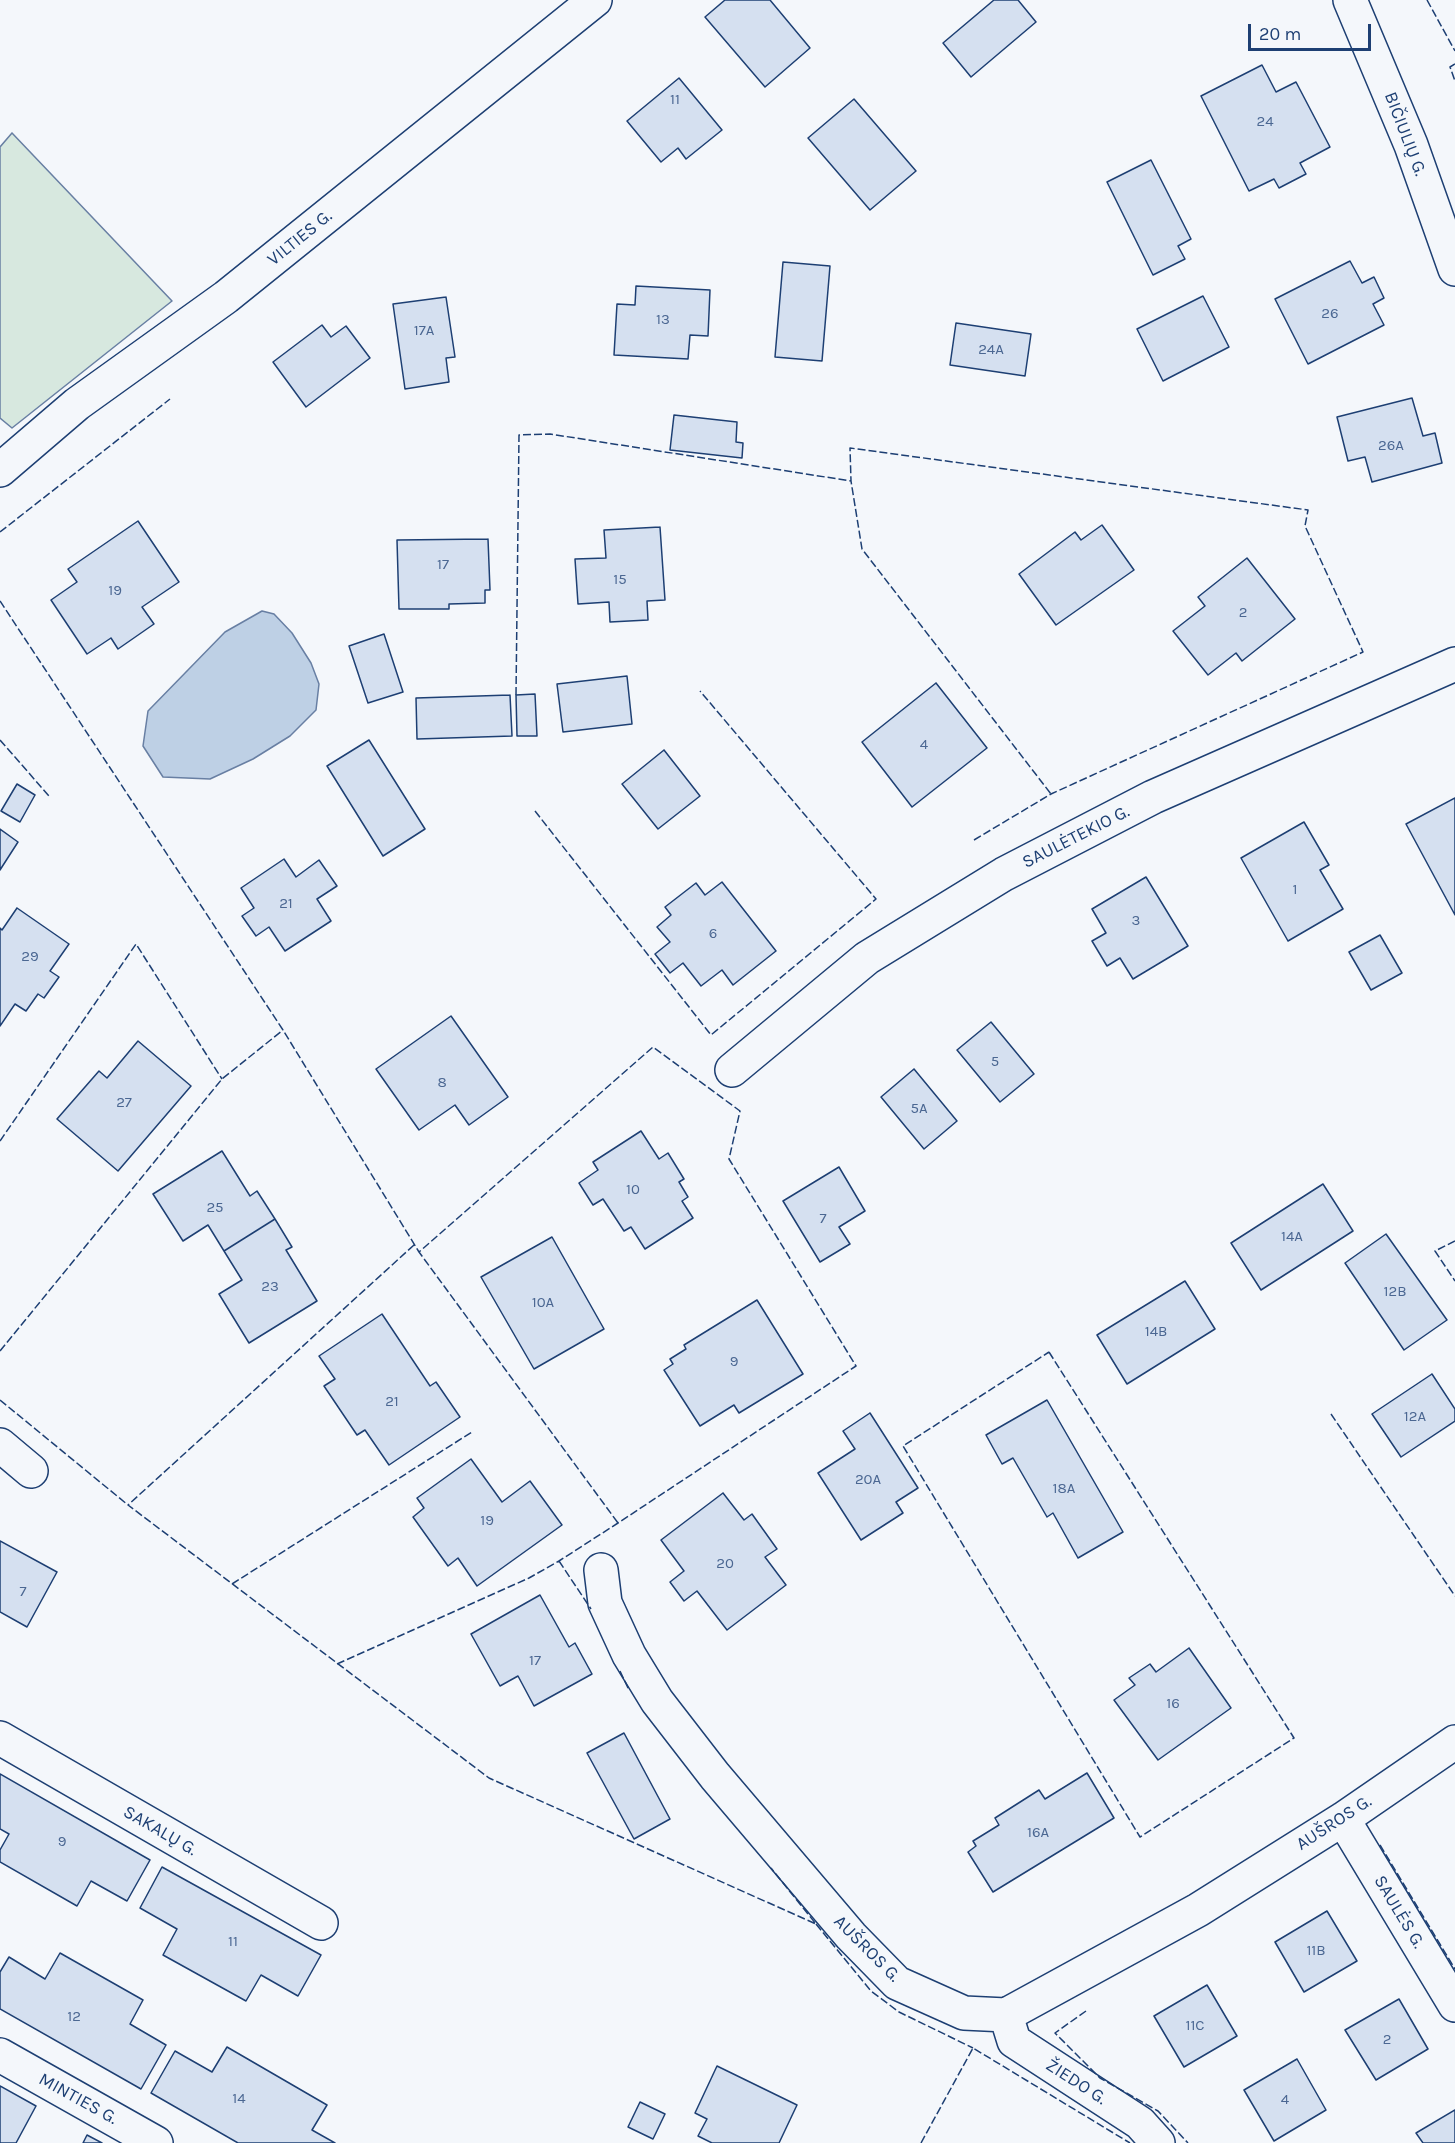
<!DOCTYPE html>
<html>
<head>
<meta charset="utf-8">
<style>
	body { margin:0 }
	#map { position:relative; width:1455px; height:2143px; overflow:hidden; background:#f4f7fb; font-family:Karla,sans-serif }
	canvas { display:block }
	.scale { position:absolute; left:1248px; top:24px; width:123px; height:27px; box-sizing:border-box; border:3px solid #1d3f73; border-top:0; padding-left:8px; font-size:18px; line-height:21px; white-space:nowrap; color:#1d3f73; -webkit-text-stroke:4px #f4f7fb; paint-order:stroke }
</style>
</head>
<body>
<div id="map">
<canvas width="1455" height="2143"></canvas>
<div class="scale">20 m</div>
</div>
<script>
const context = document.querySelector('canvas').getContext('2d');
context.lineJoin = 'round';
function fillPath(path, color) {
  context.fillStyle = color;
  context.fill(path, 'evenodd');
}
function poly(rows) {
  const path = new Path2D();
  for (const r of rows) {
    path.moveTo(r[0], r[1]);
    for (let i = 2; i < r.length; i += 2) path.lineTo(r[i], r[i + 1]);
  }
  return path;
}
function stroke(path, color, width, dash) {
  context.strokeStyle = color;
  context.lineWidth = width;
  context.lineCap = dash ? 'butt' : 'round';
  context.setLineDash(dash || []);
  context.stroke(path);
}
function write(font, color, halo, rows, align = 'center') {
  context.font = font + ' Karla,sans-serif';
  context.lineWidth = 4.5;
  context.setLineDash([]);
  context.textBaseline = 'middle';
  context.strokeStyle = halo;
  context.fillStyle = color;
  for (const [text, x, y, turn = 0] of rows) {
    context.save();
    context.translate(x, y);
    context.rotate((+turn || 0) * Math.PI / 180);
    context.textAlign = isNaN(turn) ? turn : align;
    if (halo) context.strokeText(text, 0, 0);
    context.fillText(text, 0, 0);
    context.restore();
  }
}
const green = poly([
	[12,133,172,301,12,428,0,418,0,147,12,133]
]);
const water = poly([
	[262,611,274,614,292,633,311,663,319,684,316,710,290,736,253,759,210,779,163,777,143,746,148,711,225,632,262,611]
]);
const building = poly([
	[725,0,770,0,810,48,765,87,705,17,725,0],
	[994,0,1018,0,1036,22,971,77,943,43,994,0],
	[1262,65,1276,92,1296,82,1330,147,1300,163,1306,174,1279,188,1274,179,1249,191,1201,96,1262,65],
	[679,78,722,130,686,159,678,148,661,162,627,121,679,78],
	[854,99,916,171,870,210,808,138,854,99],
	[1151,160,1191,239,1178,246,1185,259,1153,275,1107,182,1151,160],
	[1350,261,1362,283,1374,277,1384,298,1373,304,1384,325,1308,364,1275,299,1350,261],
	[783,262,830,266,822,361,775,357,783,262],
	[636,286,710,290,708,336,690,335,688,359,614,355,617,304,635,305,636,286],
	[1203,296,1229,347,1163,381,1137,329,1203,296],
	[446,297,455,357,446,358,449,382,405,389,393,304,446,297],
	[956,323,1031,334,1025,376,950,365,956,323],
	[322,325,331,337,346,326,370,358,306,407,273,362,322,325],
	[1412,398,1423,436,1435,433,1442,463,1372,482,1365,457,1348,461,1337,417,1412,398],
	[674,415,737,422,736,442,743,443,742,458,670,450,674,415],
	[138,521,179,582,142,607,154,624,118,649,111,638,87,654,51,600,77,582,68,569,138,521],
	[1102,525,1134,570,1056,625,1019,574,1075,532,1081,540,1102,525],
	[660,527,665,600,647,601,648,620,610,622,609,602,578,604,575,559,606,558,604,530,660,527],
	[488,539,490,590,485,590,485,603,449,604,449,609,399,609,397,540,488,539],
	[1247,558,1295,619,1242,661,1236,653,1208,675,1173,631,1205,606,1198,597,1247,558],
	[384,634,403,692,368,703,349,646,384,634],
	[627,676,632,724,563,732,557,684,627,676],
	[936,683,987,748,912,807,862,742,936,683],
	[535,694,537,736,517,736,516,695,535,694],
	[510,695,512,736,417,739,416,698,510,695],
	[369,740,425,829,383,856,327,766,369,740],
	[664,750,700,796,658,829,622,784,664,750],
	[17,784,35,795,20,822,1,811,17,784],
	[1455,798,1455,915,1406,824,1455,798],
	[1304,822,1329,865,1320,870,1343,909,1288,941,1241,858,1304,822],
	[0,829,18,842,0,870,0,829],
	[284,859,296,877,319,860,337,886,317,899,331,921,285,951,269,927,256,936,242,916,254,908,241,888,284,859],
	[1146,877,1188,946,1133,979,1120,958,1107,966,1092,941,1106,933,1092,909,1146,877],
	[722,882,776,951,733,985,722,970,701,986,683,963,670,973,655,954,670,942,657,927,671,915,665,907,696,883,705,895,722,882],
	[17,908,69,944,50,971,59,977,44,998,38,994,26,1011,15,1004,0,1026,0,928,2,930,17,908],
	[1380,935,1402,973,1371,990,1349,952,1380,935],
	[451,1016,508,1097,469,1125,455,1105,419,1130,376,1069,451,1016],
	[991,1022,1034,1074,1000,1102,957,1050,991,1022],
	[138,1041,191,1086,118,1171,57,1119,99,1071,107,1078,138,1041],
	[914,1069,957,1121,924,1149,881,1097,914,1069],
	[641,1131,659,1159,668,1153,684,1179,679,1182,688,1197,682,1201,693,1218,645,1249,631,1227,624,1231,603,1199,593,1205,579,1183,598,1170,593,1162,641,1131],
	[222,1151,250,1196,257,1191,275,1219,224,1251,208,1225,183,1241,153,1194,222,1151],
	[839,1167,865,1211,839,1227,850,1244,820,1262,783,1201,839,1167],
	[1323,1184,1353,1231,1261,1290,1231,1243,1323,1184],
	[275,1219,292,1247,286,1250,317,1301,249,1343,219,1294,242,1280,224,1251,275,1219],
	[1386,1234,1447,1320,1404,1350,1345,1263,1386,1234],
	[552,1237,604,1329,534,1369,481,1277,552,1237],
	[1185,1281,1215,1329,1127,1384,1097,1335,1185,1281],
	[757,1300,803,1374,739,1413,734,1405,700,1426,664,1370,673,1364,670,1359,686,1349,684,1345,757,1300],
	[382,1314,430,1386,436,1382,460,1417,389,1465,365,1430,357,1435,324,1386,335,1379,319,1356,382,1314],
	[1432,1374,1455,1409,1455,1421,1401,1457,1372,1414,1432,1374],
	[1047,1400,1123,1532,1078,1558,1053,1513,1047,1517,1013,1458,1002,1464,986,1435,1047,1400],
	[870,1413,918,1488,896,1502,903,1513,861,1540,818,1473,855,1449,843,1431,870,1413],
	[471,1459,502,1502,530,1481,562,1525,477,1586,458,1558,448,1566,413,1517,424,1508,417,1498,471,1459],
	[723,1493,744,1520,752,1514,777,1549,765,1557,786,1585,727,1630,697,1591,684,1601,670,1582,684,1571,661,1540,723,1493],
	[0,1541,57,1572,27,1627,0,1612,0,1541],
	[540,1595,569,1647,575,1643,592,1674,534,1706,518,1676,500,1686,471,1634,540,1595],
	[1189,1648,1231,1708,1158,1760,1114,1700,1135,1685,1129,1678,1150,1664,1156,1672,1189,1648],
	[624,1733,670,1819,634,1839,587,1753,624,1733],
	[1087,1773,1114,1818,993,1892,968,1852,976,1846,973,1841,999,1825,995,1818,1039,1790,1045,1799,1087,1773],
	[0,1774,150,1860,127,1901,91,1881,77,1906,0,1862,0,1850,9,1834,0,1829,0,1774],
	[162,1867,321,1955,298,1996,261,1975,246,2001,163,1955,177,1929,140,1908,162,1867],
	[1327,1911,1357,1961,1304,1992,1275,1942,1327,1911],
	[60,1953,143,2000,130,2024,166,2045,141,2089,0,2009,0,1972,9,1957,45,1979,60,1953],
	[1207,1985,1237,2036,1184,2067,1154,2016,1207,1985],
	[1399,1999,1428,2049,1376,2080,1345,2030,1399,1999],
	[227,2047,327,2105,312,2130,335,2143,238,2143,151,2093,175,2051,212,2072,227,2047],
	[1297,2059,1326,2110,1274,2141,1244,2090,1297,2059],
	[717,2066,797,2105,779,2143,712,2143,698,2136,707,2119,695,2113,717,2066],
	[0,2086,36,2106,16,2143,0,2143,0,2086],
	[640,2102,665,2114,653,2139,628,2127,640,2102],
	[1455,2110,1455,2143,1423,2143,1416,2133,1455,2110],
	[87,2135,102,2143,83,2143,87,2135]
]);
const minor = poly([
	[1350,0,1411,145,1455,269],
	[0,470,77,404,226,297,595,0],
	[732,1070,867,958,1004,874,1153,797,1455,664],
	[0,1445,31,1471],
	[601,1570,605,1603,629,1655,657,1701,715,1776,851,1936,897,1983,964,2013,1006,2015,1198,1910,1343,1819,1455,1742],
	[0,1738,321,1923],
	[1343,1819,1455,2005],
	[1006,2015,1014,2041,1140,2123,1158,2143],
	[0,2055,156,2143]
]);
const fence = poly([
	[1427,0,1455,51],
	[1455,64,1450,67,1455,81],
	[0,532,170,399],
	[0,601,283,1030,419,1252],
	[516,695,519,435,550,434,851,481],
	[0,740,49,796],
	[535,811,711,1035,876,899,700,691],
	[974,840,1051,794,1363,652,1305,526,1308,510,850,448,851,481,862,549,1051,794],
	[0,1141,136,944,222,1079],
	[1455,1241,1435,1251,1455,1281],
	[414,1245,128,1505,489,1778,816,1924,771,1868],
	[0,1351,222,1079,283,1030],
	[1049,1352,1294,1738,1140,1837,903,1446,1049,1352],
	[0,1400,128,1505],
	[1331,1414,1455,1596],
	[559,1561,591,1609],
	[232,1584,472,1432],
	[337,1664,529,1578,559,1561,618,1523,856,1366,729,1159,740,1111,653,1047,419,1252,618,1523],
	[620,1671,629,1690],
	[1380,1845,1455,1969],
	[816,1924,871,1991,899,2012,973,2048],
	[1086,2011,1055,2033,1100,2078,1158,2111,1188,2143],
	[921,2143,973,2048,1130,2143]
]);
const numberNames = [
	["11",675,100],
	["24",1265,122],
	["26",1330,314],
	["13",663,320],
	["17A",424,331],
	["24A",991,350],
	["26A",1391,446],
	["17",443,565],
	["15",620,580],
	["19",115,591],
	["2",1243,613],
	["4",924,745],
	["1",1295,890],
	["21",286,904],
	["3",1136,921],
	["6",713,934],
	["29",30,957],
	["5",995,1062],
	["8",442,1083],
	["27",124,1103],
	["5A",919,1109],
	["10",633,1190],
	["25",215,1208],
	["7",823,1219],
	["14A",1292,1237],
	["23",270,1287],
	["12B",1395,1292],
	["10A",543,1303],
	["14B",1156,1332],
	["9",734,1362],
	["21",392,1402],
	["12A",1415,1417],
	["20A",868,1480],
	["18A",1064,1489],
	["19",487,1521],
	["20",725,1564],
	["7",23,1592],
	["17",535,1661],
	["16",1173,1704],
	["16A",1038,1833],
	["9",62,1842],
	["11",233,1942],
	["11B",1316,1951],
	["12",74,2017],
	["11C",1195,2026],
	["2",1387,2040],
	["14",239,2099],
	["4",1285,2100]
];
const streetNames = [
	["BIČIULIŲ G.",1405,134,69],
	["VILTIES G.",300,238,-39],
	["SAULĖTEKIO G.",1076,837,-27],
	["AUŠROS G.",1334,1823,-33],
	["SAKALŲ G.",160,1831,30],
	["SAULĖS G.",1399,1912,59],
	["AUŠROS G.",867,1949,45],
	["ŽIEDO G.",1076,2082,33],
	["MINTIES G.",78,2099,29]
];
fillPath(green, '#d7e8df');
stroke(green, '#687fa3', 1.5);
fillPath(water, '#bed0e5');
stroke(water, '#687fa3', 1.5);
fillPath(building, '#d5e0f0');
stroke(building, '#1d3f73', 1.5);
stroke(minor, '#1d3f73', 36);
stroke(minor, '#f4f7fb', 33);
stroke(fence, '#1d3f73', 1.5, [8, 3]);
write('15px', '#4b6792', null, numberNames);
write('18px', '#1d3f73', '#f4f7fb', streetNames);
</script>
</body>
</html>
